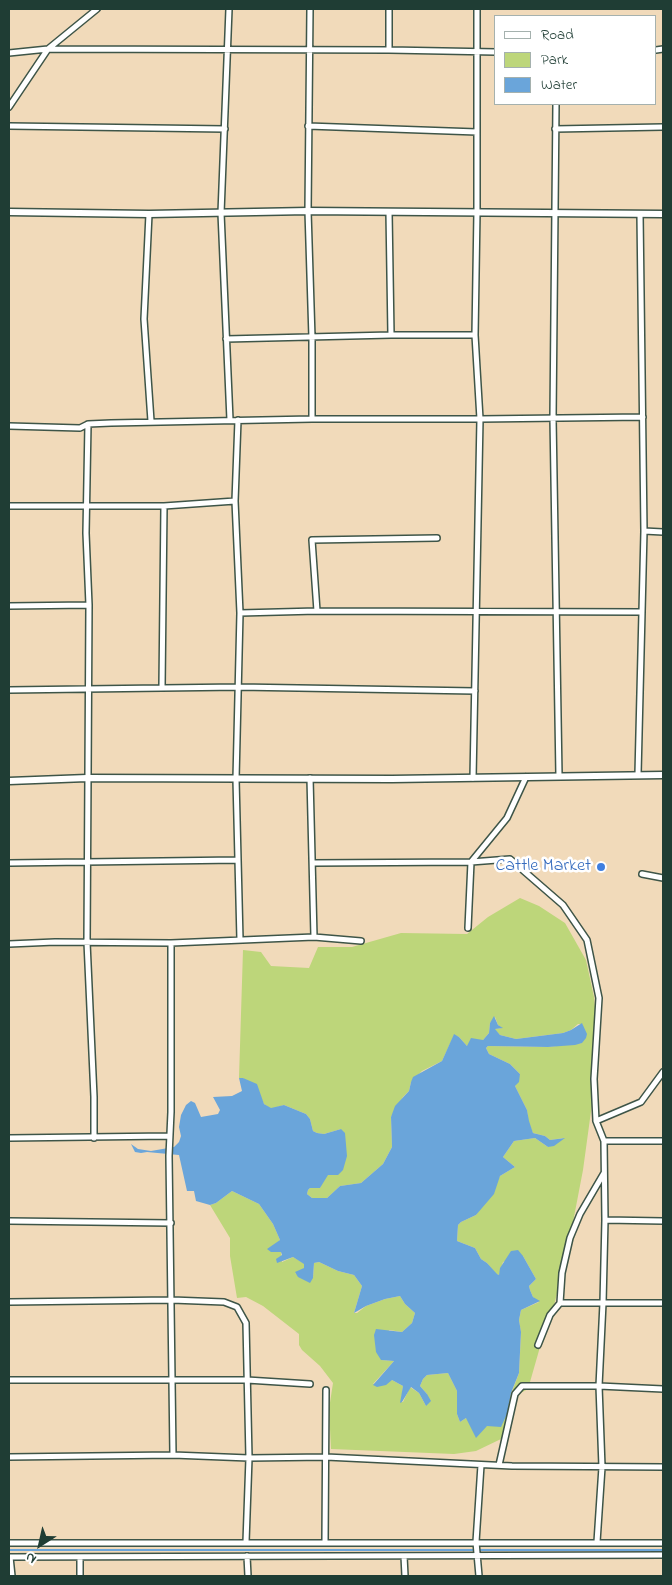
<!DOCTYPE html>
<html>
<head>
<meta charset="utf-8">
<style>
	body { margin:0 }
	#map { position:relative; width:672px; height:1585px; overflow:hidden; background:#f1daba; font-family:"Indie Flower",sans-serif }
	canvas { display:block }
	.frame { position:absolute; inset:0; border:10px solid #1f3d34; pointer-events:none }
	.legend { position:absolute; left:494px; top:15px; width:162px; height:90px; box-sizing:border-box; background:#fff; border:1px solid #a5b1ae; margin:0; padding:6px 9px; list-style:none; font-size:15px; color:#1f3d34 }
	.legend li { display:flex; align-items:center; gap:10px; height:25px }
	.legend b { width:25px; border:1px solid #a5b1ae }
	.north { position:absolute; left:15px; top:1520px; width:50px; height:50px; -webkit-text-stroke:4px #fff; paint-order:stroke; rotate:215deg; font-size:14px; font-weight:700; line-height:20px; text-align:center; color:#1f3d34 }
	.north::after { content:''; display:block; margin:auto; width:18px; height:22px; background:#1f3d34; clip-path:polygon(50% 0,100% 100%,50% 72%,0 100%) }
</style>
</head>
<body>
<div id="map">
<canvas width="672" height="1585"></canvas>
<div class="frame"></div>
<ul class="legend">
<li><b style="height:6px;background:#fff"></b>Road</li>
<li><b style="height:14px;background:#bdd67a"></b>Park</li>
<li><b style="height:14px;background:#6aa5da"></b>Water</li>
</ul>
<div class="north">N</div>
</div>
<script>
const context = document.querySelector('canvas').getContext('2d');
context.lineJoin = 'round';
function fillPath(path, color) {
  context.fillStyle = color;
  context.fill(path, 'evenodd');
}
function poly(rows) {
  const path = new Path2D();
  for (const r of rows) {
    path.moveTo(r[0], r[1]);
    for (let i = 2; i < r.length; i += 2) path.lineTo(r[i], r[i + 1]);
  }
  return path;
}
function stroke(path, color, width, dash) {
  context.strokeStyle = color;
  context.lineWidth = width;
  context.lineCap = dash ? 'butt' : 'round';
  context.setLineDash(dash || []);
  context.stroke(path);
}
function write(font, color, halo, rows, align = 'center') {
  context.font = font + ' "Indie Flower",sans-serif';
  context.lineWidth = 5;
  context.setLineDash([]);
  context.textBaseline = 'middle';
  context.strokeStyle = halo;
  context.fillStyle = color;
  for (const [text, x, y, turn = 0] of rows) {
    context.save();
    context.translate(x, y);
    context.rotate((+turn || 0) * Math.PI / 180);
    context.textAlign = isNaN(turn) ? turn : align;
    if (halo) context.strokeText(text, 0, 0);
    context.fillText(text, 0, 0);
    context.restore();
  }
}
const green = poly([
	[520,898,539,906,565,923,586,960,594,997,598,1038,595,1082,583,1170,569,1243,553,1310,546,1326,528,1389,517,1395,513,1418,501,1439,476,1451,454,1454,331,1449,329,1409,333,1383,320,1366,302,1350,299,1345,299,1334,263,1306,246,1297,237,1298,230,1256,230,1238,210,1205,216,1203,232,1191,259,1204,273,1224,280,1240,271,1252,281,1252,282,1262,293,1257,305,1264,305,1268,295,1273,313,1278,314,1263,319,1262,338,1271,354,1275,362,1286,354,1313,357,1313,366,1306,385,1299,400,1296,405,1304,415,1313,412,1323,402,1332,389,1330,381,1360,394,1361,373,1384,392,1380,403,1386,401,1402,403,1402,410,1387,419,1393,426,1406,427,1394,420,1386,423,1379,427,1375,448,1373,457,1391,457,1414,460,1422,466,1418,487,1426,507,1414,511,1394,519,1373,521,1333,519,1320,521,1310,539,1302,533,1297,530,1290,529,1286,536,1279,523,1256,503,1262,499,1275,496,1274,487,1263,481,1259,475,1248,457,1241,458,1225,461,1222,476,1215,500,1176,515,1167,503,1157,514,1141,535,1138,548,1147,564,1138,550,1140,545,1136,533,1133,528,1121,527,1110,515,1086,520,1074,510,1064,489,1054,486,1048,488,1046,548,1047,582,1043,583,1026,582,1024,578,1024,571,1030,563,1033,516,1039,500,1035,494,1029,502,1028,498,1025,495,1017,490,1023,489,1033,483,1040,467,1046,459,1037,454,1035,442,1061,422,1071,411,1082,409,1091,403,1097,391,1117,392,1147,383,1164,361,1183,340,1186,327,1198,312,1198,307,1194,308,1190,310,1188,320,1188,341,1129,324,1134,317,1133,313,1131,310,1119,306,1114,284,1105,271,1109,264,1104,259,1094,243,1078,239,1078,243,950,261,952,271,966,309,968,318,947,352,947,401,933,467,934,488,917]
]);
const water = poly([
	[494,1016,498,1025,503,1028,495,1029,500,1035,516,1039,563,1033,571,1030,582,1023,587,1034,586,1038,582,1043,575,1045,548,1047,488,1046,486,1048,489,1054,510,1064,520,1074,519,1082,515,1086,527,1110,529,1121,533,1133,545,1136,550,1140,565,1138,554,1146,548,1147,535,1138,514,1141,503,1157,515,1167,500,1176,494,1194,476,1215,461,1222,458,1225,457,1241,475,1248,481,1259,487,1263,497,1274,499,1275,500,1268,511,1251,518,1250,523,1256,536,1279,529,1286,530,1290,533,1297,540,1301,521,1310,519,1320,521,1332,519,1373,511,1393,507,1414,501,1427,487,1426,476,1438,466,1418,460,1422,457,1414,457,1391,448,1373,427,1375,423,1379,420,1386,427,1394,431,1401,426,1406,419,1393,411,1387,402,1402,400,1403,403,1386,392,1380,386,1385,377,1387,373,1385,394,1361,381,1360,376,1352,374,1335,376,1329,402,1332,412,1323,415,1313,405,1304,400,1296,385,1299,366,1306,354,1313,362,1286,354,1275,338,1271,319,1262,314,1263,313,1278,310,1283,298,1277,295,1272,304,1268,304,1264,293,1257,277,1263,276,1259,282,1255,281,1252,271,1252,267,1249,280,1240,273,1224,259,1204,232,1191,216,1203,210,1205,196,1201,194,1191,187,1191,179,1155,147,1152,141,1153,135,1152,131,1144,138,1149,151,1151,174,1147,179,1142,181,1136,179,1127,181,1115,186,1105,191,1101,195,1103,201,1117,218,1114,220,1110,213,1097,232,1096,242,1091,239,1078,243,1078,257,1084,264,1104,271,1108,284,1105,306,1114,310,1119,313,1131,317,1133,324,1134,341,1129,345,1133,347,1156,343,1170,338,1175,328,1175,320,1188,310,1188,308,1190,307,1194,312,1198,327,1198,340,1186,361,1183,383,1164,392,1147,391,1117,395,1106,409,1091,411,1082,413,1077,442,1061,454,1034,459,1037,467,1046,471,1038,483,1040,489,1033,490,1023]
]);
const stream = poly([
	[9,1550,663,1550]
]);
const minor = poly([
	[229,9,221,213,230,420],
	[310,9,308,211,312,338,312,419],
	[389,50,389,9],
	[656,50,663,49],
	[9,53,48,49,389,50,496,52],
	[556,104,553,418,559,776],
	[9,107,48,49,97,9],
	[9,126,225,129],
	[308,126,477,132],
	[555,129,663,127],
	[389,212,391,335],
	[149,214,144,319,151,421],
	[226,339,391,335,475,335],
	[238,420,235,501,240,613,236,779,240,940],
	[88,424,86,533,89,605,87,942,94,1097,94,1138],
	[9,426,80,428,88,424,111,423,312,419,480,419,643,417],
	[9,506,164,506,235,501],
	[644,531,663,532],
	[9,606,89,605],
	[317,611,312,540,437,538],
	[240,613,317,611,642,612],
	[162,687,164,506],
	[9,690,239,687,475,691],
	[638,774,644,531,640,214],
	[473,778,480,419,475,335,477,212,477,9],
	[9,863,238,860],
	[313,863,471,862,507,818,526,777],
	[642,874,663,878],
	[468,928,471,862,510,859,563,905,587,940,599,998,594,1079,596,1121,604,1141,605,1220,603,1303,599,1386,602,1467,597,1542],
	[314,937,361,941],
	[171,943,171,1112,169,1156,173,1455],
	[9,944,55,942,171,943,314,937,310,778],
	[596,1121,641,1102,663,1072],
	[9,1138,169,1136],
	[604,1141,663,1141],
	[605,1220,663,1221],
	[9,1221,171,1223],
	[9,1302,172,1300,224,1302,237,1307,246,1323,249,1458,246,1542],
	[560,1303,663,1303],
	[538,1345,550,1315,560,1303,562,1273,570,1238,580,1214,604,1173],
	[9,1380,247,1380,310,1384],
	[9,1457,173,1455,249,1458,326,1457,512,1466,663,1467],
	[499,1465,515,1394,522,1386,599,1386,663,1389],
	[325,1542,326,1390],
	[9,1543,663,1543],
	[247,1556,248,1576],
	[404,1556,405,1576],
	[9,1557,663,1555],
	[10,1557,12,1576],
	[80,1576,80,1557],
	[479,1576,476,1542,481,1465]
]);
const tertiary = poly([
	[9,212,149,214,308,211,663,214],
	[9,781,87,778,392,779,663,775]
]);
const markers = [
	[601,867,5,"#3f7fe0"]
];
const shopNames = [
	["Cattle Market",591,867]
];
fillPath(green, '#bdd67a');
fillPath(water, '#6aa5da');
stroke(stream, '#6aa5da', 2);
stroke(minor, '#3e5548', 8);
stroke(tertiary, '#3e5548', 9);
stroke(minor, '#fff', 5);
stroke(tertiary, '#fff', 6);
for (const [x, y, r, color] of markers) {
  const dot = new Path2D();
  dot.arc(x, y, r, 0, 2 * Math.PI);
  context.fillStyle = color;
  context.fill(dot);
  stroke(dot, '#fff', 2);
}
write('18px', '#366cbe', '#fff', shopNames, 'right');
</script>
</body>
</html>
